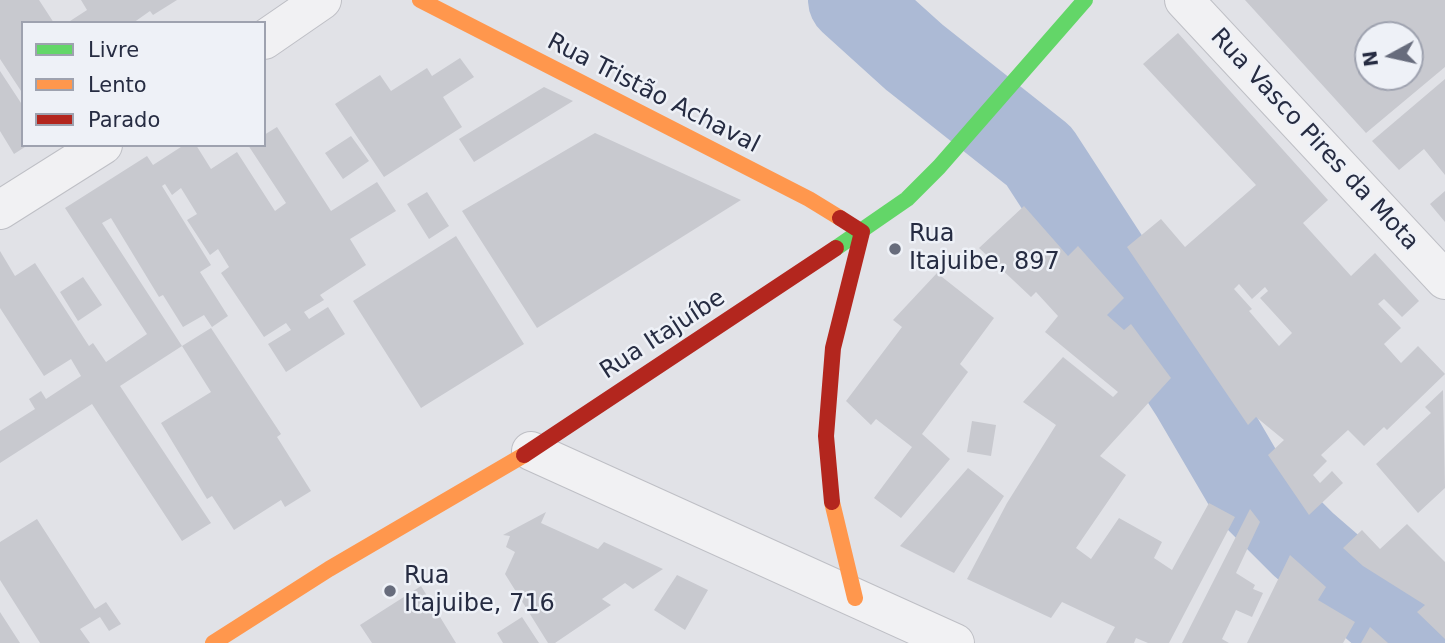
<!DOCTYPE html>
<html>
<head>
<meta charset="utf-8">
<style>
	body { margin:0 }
	#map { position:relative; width:1445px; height:643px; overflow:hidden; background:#e1e2e7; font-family:"DejaVu Sans",sans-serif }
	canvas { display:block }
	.legend { position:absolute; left:21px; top:21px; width:245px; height:126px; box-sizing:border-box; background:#eef1f7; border:2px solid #9ea2af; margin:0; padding:9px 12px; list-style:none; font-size:21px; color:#262c42 }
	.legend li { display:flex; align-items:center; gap:14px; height:35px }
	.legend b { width:35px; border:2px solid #9ea2af }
	.north { position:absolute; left:1354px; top:21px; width:70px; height:70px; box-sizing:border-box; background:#eef1f7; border:2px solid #9ea2af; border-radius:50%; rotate:262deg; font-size:19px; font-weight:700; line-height:28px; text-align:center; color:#262c42 }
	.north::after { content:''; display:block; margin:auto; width:24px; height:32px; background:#676c7c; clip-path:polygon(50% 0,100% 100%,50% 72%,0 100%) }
</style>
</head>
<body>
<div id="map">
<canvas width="1445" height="643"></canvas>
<ul class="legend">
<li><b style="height:9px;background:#63d668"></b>Livre</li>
<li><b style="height:9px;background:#ff974d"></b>Lento</li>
<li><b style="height:9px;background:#b3261e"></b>Parado</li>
</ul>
<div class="north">N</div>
</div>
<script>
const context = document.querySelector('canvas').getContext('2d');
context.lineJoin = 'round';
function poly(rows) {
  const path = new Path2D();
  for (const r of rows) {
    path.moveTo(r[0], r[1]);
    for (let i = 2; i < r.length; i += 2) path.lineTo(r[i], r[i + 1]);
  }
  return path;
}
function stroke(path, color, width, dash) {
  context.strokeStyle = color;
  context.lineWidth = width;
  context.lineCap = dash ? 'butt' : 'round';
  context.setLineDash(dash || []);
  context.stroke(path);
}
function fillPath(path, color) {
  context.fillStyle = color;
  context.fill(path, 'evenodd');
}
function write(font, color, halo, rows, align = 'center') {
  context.font = font + ' "DejaVu Sans",sans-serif';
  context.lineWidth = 5;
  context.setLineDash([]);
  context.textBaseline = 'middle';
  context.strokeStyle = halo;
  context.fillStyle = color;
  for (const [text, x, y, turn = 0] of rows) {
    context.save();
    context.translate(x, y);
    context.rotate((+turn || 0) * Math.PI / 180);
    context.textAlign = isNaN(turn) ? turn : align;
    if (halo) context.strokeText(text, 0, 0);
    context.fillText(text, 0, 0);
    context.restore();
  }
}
const river = poly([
	[851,0,914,57,1039,156,1193,393,1251,492,1303,544,1417,643]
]);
const building = poly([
	[0,0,39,0,54,23,23,23,23,94,0,59],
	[81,0,177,0,153,15,150,11,133,23,67,23,87,10],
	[1245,0,1445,0,1445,67,1366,133],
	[1368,35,1410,35,1410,77,1368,77],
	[1178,33,1328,200,1303,223,1351,276,1375,253,1419,301,1402,317,1384,299,1378,304,1401,328,1384,344,1401,363,1418,346,1445,374,1387,430,1384,427,1364,446,1348,430,1321,455,1327,461,1313,475,1320,483,1332,471,1343,483,1309,515,1268,455,1284,440,1256,417,1248,425,1127,247,1161,219,1185,247,1256,185,1143,64],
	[1239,284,1252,299,1265,287,1268,291,1260,298,1292,333,1279,346,1249,311,1252,309,1234,289],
	[460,58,474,77,443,97,462,127,384,177,335,104,380,75,391,91,427,68,432,76],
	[0,71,23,106,23,145,28,145,14,154,0,131],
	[1445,79,1445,175,1424,149,1399,170,1372,141],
	[544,87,573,101,474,162,459,139],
	[277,127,331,211,377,182,396,211,350,239,366,265,320,295,324,300,304,312,309,319,328,307,345,334,286,372,268,344,291,330,286,323,264,337,221,273,229,267,218,249,210,255,187,220,197,214,181,188,172,195,165,184,162,186,211,265,200,272,228,316,212,327,204,315,183,327,163,295,159,297,111,218,102,223,182,346,211,328,281,434,277,437,311,491,285,507,281,500,234,530,212,496,207,499,161,423,211,392,182,346,120,386,211,523,182,541,92,404,0,463,0,431,35,409,29,399,41,391,46,399,81,376,71,359,44,376,0,308,0,251,15,276,35,263,89,346,93,343,106,362,147,334,65,208,147,156,153,165,184,145,196,145,211,169,237,152,275,211,286,203,248,145,264,145,264,135],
	[595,133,741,200,537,328,462,211],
	[351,136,369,161,343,179,325,153],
	[1445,191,1445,222,1430,204],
	[427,192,449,226,429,239,407,204],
	[1024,206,1068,256,1078,246,1124,298,1107,315,1124,330,1131,324,1171,378,1100,456,1126,475,1076,548,1091,559,1119,518,1162,542,1154,558,1172,570,1209,503,1235,517,1169,643,1148,643,1136,638,1134,643,1106,643,1115,627,1062,602,1051,618,967,579,1007,503,1056,425,1023,402,1063,357,1113,397,1118,392,1045,332,1058,316,1036,292,1031,297,979,248],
	[456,236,524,344,421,408,353,301],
	[937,273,994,318,960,364,968,372,922,434,950,459,901,518,874,498,912,447,876,419,871,425,846,401,902,327,893,320],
	[83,277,102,305,78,321,60,292],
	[1443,390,1445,488,1418,513,1376,464,1431,413,1425,407],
	[972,421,996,425,991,456,967,452],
	[968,468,1004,496,954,573,900,546],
	[1250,509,1260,522,1236,573,1255,585,1253,589,1263,593,1252,617,1236,610,1222,639,1229,643,1182,643],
	[546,512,541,523,598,549,604,542,663,569,633,589,625,583,602,599,611,605,555,643,548,643,505,574,515,552,506,547,510,536,503,535],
	[37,519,95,609,106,602,121,624,109,631,100,617,80,629,90,643,40,643,0,580,0,542],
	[1407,524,1445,562,1445,639,1417,612,1425,605,1363,566,1343,548,1362,530,1380,549],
	[1290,555,1326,587,1318,600,1355,622,1343,643,1247,643],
	[677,575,708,590,685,630,654,610],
	[421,586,456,643,372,643,360,625],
	[0,612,20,643,0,643],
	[522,617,539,643,503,643,497,633],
	[1370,627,1388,643,1361,643]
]);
const street = poly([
	[1184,0,1445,280],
	[264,40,322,0],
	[0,210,103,145],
	[531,451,955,643]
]);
const fast = poly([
	[836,248,907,199,939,167,1085,0]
]);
const slow = poly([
	[420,0,809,199,840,218],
	[832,502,855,598],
	[213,643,329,569,524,455]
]);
const jam = poly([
	[524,455,836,248],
	[832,502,826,436,833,348,862,232,840,218]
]);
const markers = [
	[895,249,7,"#676c7c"],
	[390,591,7,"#676c7c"]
];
const streetNames = [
	["Rua Tristão Achaval",653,94,27],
	["Rua Vasco Pires da Mota",1314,140,47],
	["Rua Itajuíbe",663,335,-33]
];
const poiNames = [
	["Rua",909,235],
	["Itajuibe, 897",909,263],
	["Rua",404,577],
	["Itajuibe, 716",404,605]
];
stroke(river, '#acbad5', 86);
fillPath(building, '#c8c9cf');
stroke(street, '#bebfc5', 40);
stroke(street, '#f1f1f3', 38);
stroke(fast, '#63d668', 16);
stroke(slow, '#ff974d', 16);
stroke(jam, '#b3261e', 16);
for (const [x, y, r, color] of markers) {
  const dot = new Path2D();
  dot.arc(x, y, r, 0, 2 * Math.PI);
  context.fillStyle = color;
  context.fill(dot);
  stroke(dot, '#eef1f7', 2.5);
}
write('24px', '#262c42', '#eef1f7', streetNames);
write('24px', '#262c42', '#eef1f7', poiNames, 'left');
</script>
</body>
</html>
